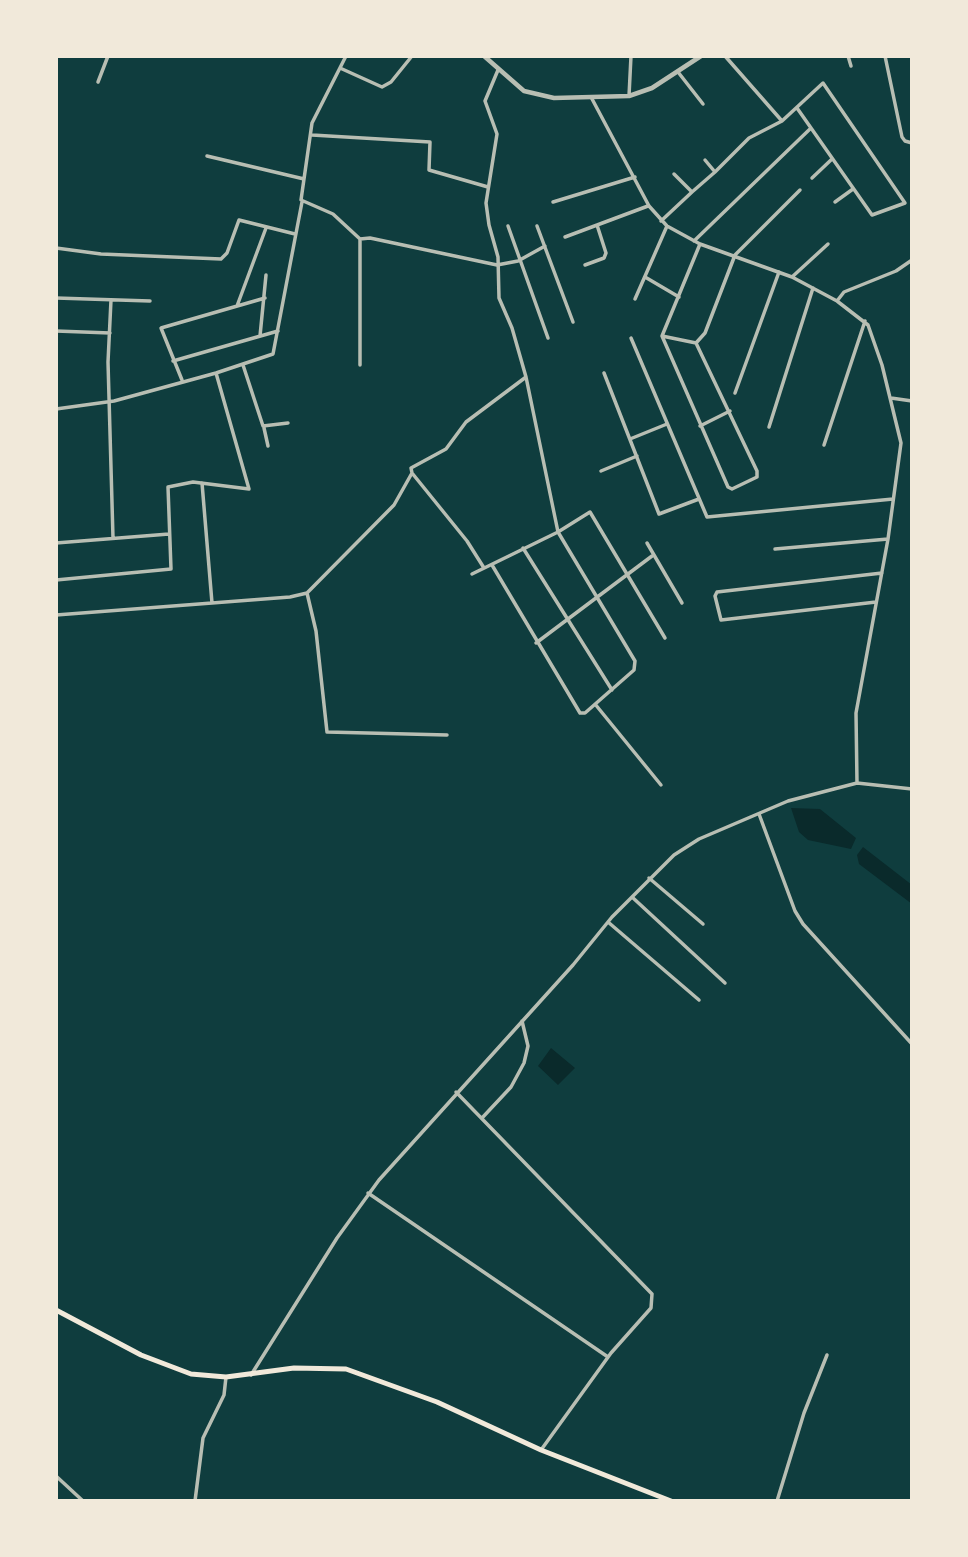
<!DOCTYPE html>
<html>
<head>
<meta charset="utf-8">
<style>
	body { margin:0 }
	#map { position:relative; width:968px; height:1557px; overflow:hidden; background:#0f3d3e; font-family:Barlow,sans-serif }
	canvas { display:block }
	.frame { position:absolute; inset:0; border:58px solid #f1e9da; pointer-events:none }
</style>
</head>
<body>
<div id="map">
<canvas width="968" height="1557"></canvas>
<div class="frame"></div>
</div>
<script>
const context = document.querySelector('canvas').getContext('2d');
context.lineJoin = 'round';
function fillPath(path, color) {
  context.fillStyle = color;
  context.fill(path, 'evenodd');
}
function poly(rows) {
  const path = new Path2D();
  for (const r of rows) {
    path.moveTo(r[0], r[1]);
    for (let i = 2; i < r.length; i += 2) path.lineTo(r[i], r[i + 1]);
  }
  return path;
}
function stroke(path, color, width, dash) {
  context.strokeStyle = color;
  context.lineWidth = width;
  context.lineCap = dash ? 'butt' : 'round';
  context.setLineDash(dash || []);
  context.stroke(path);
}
const water = poly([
	[791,808,820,809,856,838,851,849,808,840,799,832],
	[863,847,912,885,912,904,859,864,857,855],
	[551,1048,575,1068,558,1085,538,1066]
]);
const minor = poly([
	[346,56,312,123,301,200,333,214,360,239],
	[848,56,851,66],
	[885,56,902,137,905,141,912,143],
	[340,68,382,87,391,82,412,56],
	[678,72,703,104],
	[98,82,108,56],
	[629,96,631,56],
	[591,97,649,206,667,226,700,244,792,277,837,301,868,325,882,365,901,443,888,539,856,713,857,783],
	[782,121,823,83,905,203,872,215,797,108],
	[312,135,430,142,429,170,488,187],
	[207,156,304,179],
	[715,172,749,138,782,121,725,56],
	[812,178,832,159],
	[692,192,715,172,705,160],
	[553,202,635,177],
	[835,202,853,189],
	[661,221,692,192,674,174],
	[508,226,548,338],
	[537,226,573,322],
	[565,237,648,206],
	[360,239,370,238,497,265,518,261,545,246],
	[694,241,811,128],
	[700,244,662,336,728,487,732,489,757,477,757,471,696,343,705,333,735,255,800,190],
	[56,248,101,254,221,259,227,253,239,220,295,234],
	[585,265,604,258,606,253,597,225],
	[645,277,679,297],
	[792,277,828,244],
	[56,298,150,301],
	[635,299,667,226],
	[111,300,108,362,113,538],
	[837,301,844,292,896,271,912,260],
	[237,306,266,228],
	[56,331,110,333],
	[260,336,266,275],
	[662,336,696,343],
	[631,338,707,517,893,499],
	[173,361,278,331],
	[243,365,263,426,288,423],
	[360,365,360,239],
	[604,373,659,514,699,499],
	[182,380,161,328,265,298],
	[735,393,779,272],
	[891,398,912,401],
	[56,409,114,401,216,373,273,354,302,202],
	[700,426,730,411],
	[769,427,813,288],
	[264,428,268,446],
	[630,439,667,424],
	[824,445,865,321],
	[601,471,637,456],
	[56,543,169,534],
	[647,543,682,603],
	[523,548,612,690],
	[775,549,888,539],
	[492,565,580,713,585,713,634,670,635,661,558,532,526,377,512,328,499,298,498,257,489,225,486,203,497,134,485,101,498,70],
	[484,568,467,541,412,473,411,468,446,449,466,422,526,377],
	[472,574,558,532,590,512,665,638],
	[56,580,171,569,168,487,193,482,249,489,216,373],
	[307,593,316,631,327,732,447,735],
	[876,602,721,620,715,596,717,592,882,573],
	[212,603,290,597,307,593,394,505,412,473],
	[56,615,212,603,202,483],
	[536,643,652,556],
	[595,704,661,785],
	[759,814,795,911,803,924,912,1044],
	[649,878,703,924],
	[632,897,725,983],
	[608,922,699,1000],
	[456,1092,652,1294,651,1308,611,1353,541,1450],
	[482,1118,511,1087,524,1063,528,1046,522,1021],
	[368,1193,608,1357],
	[251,1375,337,1238,379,1180,573,965,612,917,674,855,699,839,788,801,857,783,912,789],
	[56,1476,83,1501],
	[195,1501,203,1438,224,1395,226,1377],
	[777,1501,804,1413,827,1355]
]);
const tertiary = poly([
	[484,56,524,91,554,98,629,96,652,88,701,56]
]);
const trunk = poly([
	[56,1310,141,1355,191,1374,226,1377,294,1368,346,1369,437,1402,541,1450,671,1501]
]);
fillPath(water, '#0a2a2b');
stroke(minor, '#b8beb3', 3.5);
stroke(tertiary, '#b8beb3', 4.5);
stroke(trunk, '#f1e9da', 5);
</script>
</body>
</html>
